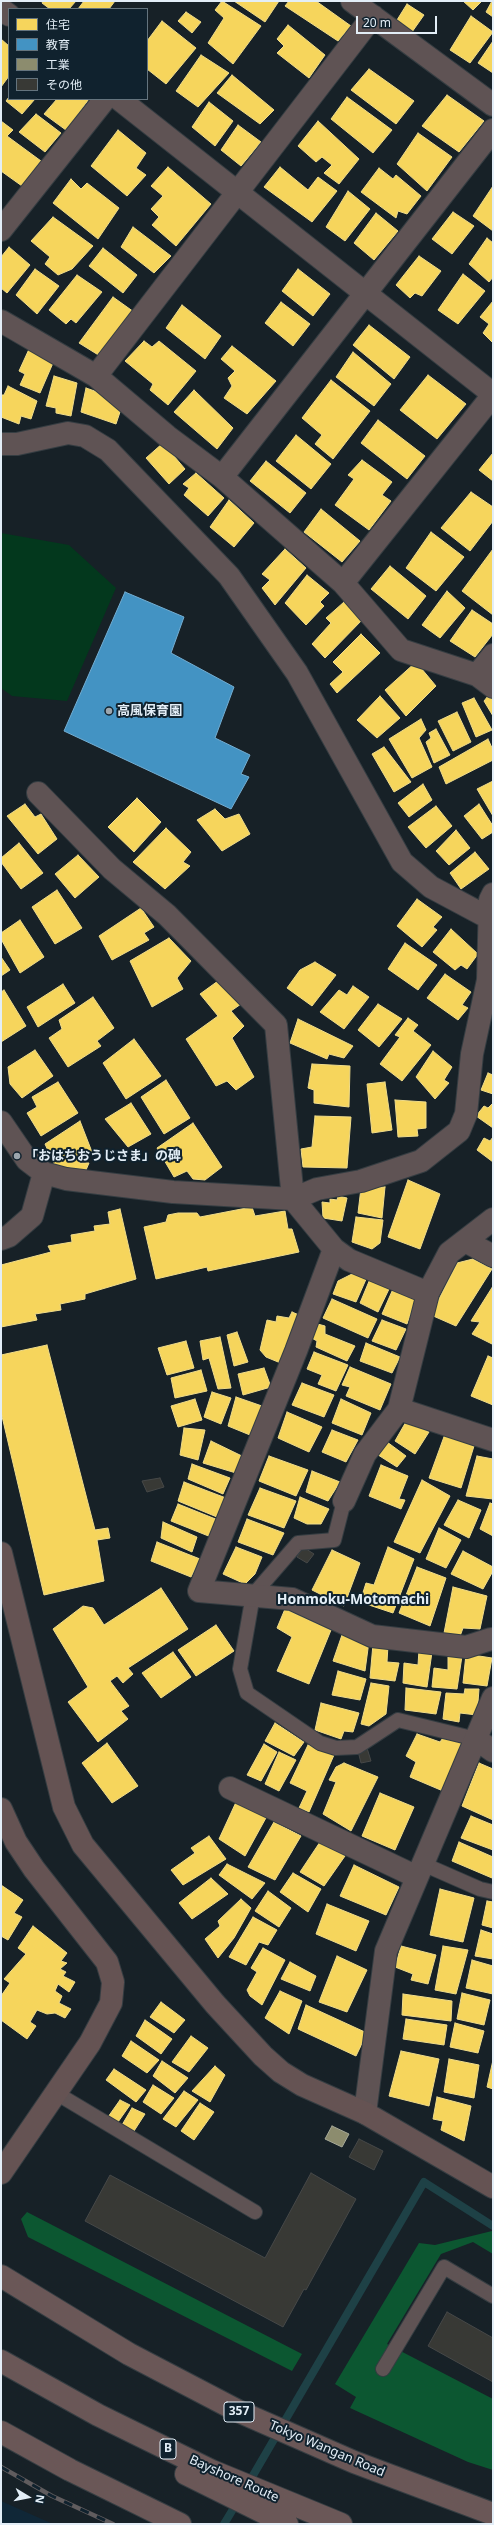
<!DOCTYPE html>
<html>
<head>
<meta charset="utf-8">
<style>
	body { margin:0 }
	#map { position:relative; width:494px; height:2525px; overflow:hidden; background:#172127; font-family:"Noto Sans","Noto Sans JP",sans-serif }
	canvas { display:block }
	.frame { position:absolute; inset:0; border:2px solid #e3eef7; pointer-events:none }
	.legend { position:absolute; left:8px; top:8px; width:140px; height:92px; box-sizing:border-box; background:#10222e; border:1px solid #64747e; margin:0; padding:5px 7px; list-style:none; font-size:12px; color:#e3eef7 }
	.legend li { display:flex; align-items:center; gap:8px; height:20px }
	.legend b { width:20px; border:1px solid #64747e }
	.north { position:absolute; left:8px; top:2477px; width:40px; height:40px; -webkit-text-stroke:3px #10222e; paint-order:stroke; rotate:100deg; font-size:11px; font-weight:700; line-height:16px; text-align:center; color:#e3eef7 }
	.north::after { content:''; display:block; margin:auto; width:14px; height:18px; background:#e3eef7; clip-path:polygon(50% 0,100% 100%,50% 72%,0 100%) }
	.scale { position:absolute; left:356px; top:16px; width:81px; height:18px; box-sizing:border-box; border:2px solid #e3eef7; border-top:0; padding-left:5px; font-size:12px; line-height:14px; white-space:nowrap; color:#e3eef7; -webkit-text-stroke:3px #10222e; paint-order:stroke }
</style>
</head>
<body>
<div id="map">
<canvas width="494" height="2525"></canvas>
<div class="frame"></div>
<ul class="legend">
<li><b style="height:11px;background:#f6d55c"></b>住宅</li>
<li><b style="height:11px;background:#4393c3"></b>教育</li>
<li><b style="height:11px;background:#8c8c6e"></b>工業</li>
<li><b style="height:11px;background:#383935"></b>その他</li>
</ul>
<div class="north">N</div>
<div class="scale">20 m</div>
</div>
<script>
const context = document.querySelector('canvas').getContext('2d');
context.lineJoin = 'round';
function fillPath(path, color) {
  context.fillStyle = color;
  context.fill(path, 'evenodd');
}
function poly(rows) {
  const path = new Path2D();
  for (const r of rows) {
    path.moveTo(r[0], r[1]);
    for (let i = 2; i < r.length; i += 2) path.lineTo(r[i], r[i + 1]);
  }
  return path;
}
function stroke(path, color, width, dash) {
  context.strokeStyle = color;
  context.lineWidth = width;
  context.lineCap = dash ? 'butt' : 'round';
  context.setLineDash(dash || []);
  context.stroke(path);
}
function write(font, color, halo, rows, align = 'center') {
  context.font = font + ' "Noto Sans","Noto Sans JP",sans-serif';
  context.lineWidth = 4;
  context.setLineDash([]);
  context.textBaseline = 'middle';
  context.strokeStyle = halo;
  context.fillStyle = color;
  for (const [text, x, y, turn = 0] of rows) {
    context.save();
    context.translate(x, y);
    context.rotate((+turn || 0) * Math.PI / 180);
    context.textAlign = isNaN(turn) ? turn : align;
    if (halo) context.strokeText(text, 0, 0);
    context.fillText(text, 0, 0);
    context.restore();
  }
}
const built = poly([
	[1,2501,53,2524,1,2524]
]);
const green = poly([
	[1,533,69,545,116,588,67,701,12,696,1,688]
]);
const forest = poly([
	[27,2212,302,2354,292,2371,28,2237,21,2219],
	[492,2231,493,2254,473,2242,441,2254,387,2344,493,2399,493,2470,468,2462,350,2408,356,2397,335,2384,419,2243,435,2245]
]);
const homes = poly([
	[43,1,76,1,69,9,50,9,42,3,43,1],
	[84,1,115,1,109,9,78,9,84,1],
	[222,1,261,26,233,64,208,43,224,18,215,10,222,1],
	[234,1,279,1,265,22,234,1],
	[289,1,316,1,351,26,338,41,285,6,289,1],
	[463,1,482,1,473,10,463,1],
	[492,1,493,1,493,17,486,12,492,1],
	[407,4,424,15,412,32,397,20,407,4],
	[186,12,201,22,192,33,178,21,186,12],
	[471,16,493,32,470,63,450,50,471,16],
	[162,21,196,48,166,84,147,69,147,41,162,21],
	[288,25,325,55,309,78,277,53,284,46,277,39,288,25],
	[1,39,9,46,9,76,1,87,1,39],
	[493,41,493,73,478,63,493,41],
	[201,55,229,73,198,107,176,91,201,55],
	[369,69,414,101,396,124,351,90,369,69],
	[232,75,274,110,260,124,217,93,232,75],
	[447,95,484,121,459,152,422,126,447,95],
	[9,97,9,99,35,99,22,114,6,101,9,97],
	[347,97,392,130,373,153,331,119,347,97],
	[57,99,89,99,71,124,70,133,44,114,57,99],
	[209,102,233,121,215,146,192,127,209,102],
	[36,114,61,133,45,152,19,132,36,114],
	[1,121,13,130,7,136,41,161,22,186,1,171,1,121],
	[318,121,359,159,339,184,324,173,332,165,322,157,316,162,298,146,318,121],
	[238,125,261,142,241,166,221,150,238,125],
	[118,130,146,153,136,168,146,175,127,196,91,166,118,130],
	[418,133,452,157,427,191,397,164,418,133],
	[168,167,211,204,176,246,152,225,159,217,151,209,163,196,151,186,168,167],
	[280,167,308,190,318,177,337,191,312,222,264,187,280,167],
	[379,168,393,179,396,175,421,196,407,214,398,211,396,218,361,192,379,168],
	[71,179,81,189,87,183,119,208,98,239,53,203,71,179],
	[493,186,493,231,473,216,493,186],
	[348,191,370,209,345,241,326,227,348,191],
	[453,212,474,226,452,254,432,239,453,212],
	[376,213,398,231,374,260,354,243,376,213],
	[53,217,93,246,72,269,58,275,45,264,50,257,31,241,53,217],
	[133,227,171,256,154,273,121,247,133,227],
	[487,238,493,243,493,277,489,282,469,264,487,238],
	[9,247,30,265,7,293,1,288,1,257,9,247],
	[103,248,137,275,123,293,89,266,103,248],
	[419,256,441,271,422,296,415,293,410,298,396,285,419,256],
	[35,269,59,286,37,314,16,295,35,269],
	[298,269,330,294,313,316,282,291,298,269],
	[463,274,485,291,458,324,438,310,463,274],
	[77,275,102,292,76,323,71,319,66,324,49,310,77,275],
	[113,297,134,312,100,356,79,343,113,297],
	[493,301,493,343,483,333,489,324,480,317,493,301],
	[281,302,310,324,293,346,265,323,281,302],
	[182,305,221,336,205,359,166,328,182,305],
	[369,325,410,357,394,379,353,345,369,325],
	[144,341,152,347,159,341,196,371,168,405,150,390,153,384,125,361,144,341],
	[232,346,276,381,247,414,224,398,232,386,228,378,235,371,221,359,232,346],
	[30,347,53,363,40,393,20,385,25,374,19,371,30,347],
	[353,352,391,384,374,406,336,377,353,352],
	[428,375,466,404,437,439,400,410,428,375],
	[54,376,77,383,71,416,56,413,56,408,46,406,54,376],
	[331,380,370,411,333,459,315,444,322,435,302,418,331,380],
	[8,386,37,401,31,419,21,416,19,424,1,417,1,395,4,395,8,386],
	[86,388,106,395,121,409,116,424,81,412,86,388],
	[194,390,233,428,217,449,174,412,194,390],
	[378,420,425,456,407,479,361,443,378,420],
	[296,435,331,464,311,489,276,461,296,435],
	[163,443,185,469,169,484,146,458,163,443],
	[493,453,493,481,479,470,493,453],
	[362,460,392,482,382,495,391,501,369,530,335,505,354,479,348,475,362,460],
	[266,461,306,493,290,513,250,481,266,461],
	[196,473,224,498,208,516,184,495,189,488,183,484,196,473],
	[471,492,493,507,493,521,470,551,441,528,471,492],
	[229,500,254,523,234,547,210,527,229,500],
	[321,509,360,541,342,562,304,532,321,509],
	[431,532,464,557,436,591,406,568,431,532],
	[285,549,306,568,275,605,262,588,270,580,262,574,285,549],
	[493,549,493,615,462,591,493,549],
	[390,566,426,596,408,619,371,589,390,566],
	[307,575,329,593,320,602,324,606,306,625,285,603,307,575],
	[447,591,465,608,440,638,422,625,447,591],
	[344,602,363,619,325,658,312,644,331,623,326,618,344,602],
	[472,610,493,624,493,634,475,657,450,641,472,610],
	[361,634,380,653,337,693,330,684,343,672,333,662,361,634],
	[416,662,436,686,406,716,385,690,416,662],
	[380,696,400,718,377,738,357,720,380,696],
	[488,696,493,700,493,716,484,701,488,696],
	[474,698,492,730,476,737,462,703,474,698],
	[457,712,471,742,453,751,438,721,457,712],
	[421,719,426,730,419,738,432,767,412,778,389,739,421,719],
	[436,729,450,755,434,763,426,742,431,738,429,733,436,729],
	[488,739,493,750,493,760,446,784,439,767,488,739],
	[384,747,411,782,394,792,372,754,384,747],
	[493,781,493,816,477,789,493,781],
	[423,784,432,800,409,817,398,803,423,784],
	[137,798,161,822,134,852,108,827,137,798],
	[25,804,35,817,41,814,57,839,38,854,7,816,25,804],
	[479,804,493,826,493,832,482,839,464,816,479,804],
	[436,806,452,826,426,848,408,827,436,806],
	[215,809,225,819,239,814,250,834,222,851,197,820,215,809],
	[166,828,191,852,183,862,190,866,165,889,133,862,166,828],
	[456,830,470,848,449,865,436,851,456,830],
	[19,843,43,873,21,889,1,862,1,858,19,843],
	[475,852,489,869,461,889,450,873,475,852],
	[78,855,99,877,75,898,55,874,78,855],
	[57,890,82,928,55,944,32,907,57,890],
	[417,899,442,917,433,927,437,930,422,947,397,926,417,899],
	[141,908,154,927,144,933,149,940,112,960,99,936,141,908],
	[20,920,44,957,20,973,1,939,1,933,20,920],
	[451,929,478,954,467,969,461,965,455,970,433,952,451,929],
	[169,938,191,961,177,978,183,989,152,1007,130,961,169,938],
	[405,943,437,965,418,990,388,969,405,943],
	[1,957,10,970,1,976,1,957],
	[315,962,336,975,312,1006,287,988,300,970,315,962],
	[445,974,471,992,462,1005,468,1008,458,1020,427,998,445,974],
	[218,981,241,1004,231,1011,244,1026,232,1038,254,1077,236,1090,227,1081,216,1086,186,1039,218,1016,200,994,218,981],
	[63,984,75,1003,38,1027,27,1007,63,984],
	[353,986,369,997,344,1029,320,1012,339,990,347,995,353,986],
	[4,990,26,1026,1,1042,1,992,4,990],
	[93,997,114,1028,97,1041,101,1046,68,1067,49,1038,62,1029,59,1020,93,997],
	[378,1004,402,1019,379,1047,358,1030,378,1004],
	[408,1018,418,1025,413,1031,431,1045,402,1081,380,1064,400,1037,395,1035,408,1018],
	[298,1019,353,1046,344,1058,329,1054,327,1059,290,1043,298,1019],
	[134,1039,161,1076,126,1099,103,1063,134,1039],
	[35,1050,53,1076,22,1098,10,1084,8,1067,35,1050],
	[433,1051,452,1067,444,1080,449,1083,435,1099,416,1077,433,1051],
	[312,1064,350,1066,349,1107,314,1103,314,1090,308,1088,312,1064],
	[488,1073,493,1075,493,1094,481,1090,488,1073],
	[166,1080,190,1118,164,1134,141,1097,166,1080],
	[58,1082,78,1113,41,1136,27,1113,37,1107,32,1097,58,1082],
	[385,1082,392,1130,372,1133,367,1084,385,1082],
	[395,1100,426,1102,426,1128,417,1129,418,1136,398,1137,395,1100],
	[131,1103,151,1134,128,1147,105,1119,131,1103],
	[493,1103,493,1128,476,1116,484,1106,488,1108,493,1103],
	[315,1116,351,1117,347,1168,303,1167,301,1149,312,1147,315,1116],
	[80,1121,92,1152,79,1163,89,1163,86,1170,55,1166,45,1144,80,1121],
	[193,1123,222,1167,205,1180,193,1179,187,1171,174,1177,157,1148,193,1123],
	[493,1137,493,1162,477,1150,484,1138,490,1141,493,1137],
	[408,1180,440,1194,420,1249,388,1237,408,1180],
	[385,1187,382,1218,358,1213,361,1188,385,1187],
	[338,1196,347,1198,342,1221,323,1218,322,1202,330,1203,330,1199,337,1200,338,1196],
	[252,1207,255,1216,285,1211,288,1229,292,1229,299,1252,208,1271,207,1267,156,1279,144,1227,166,1222,168,1215,178,1213,197,1213,200,1217,252,1207],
	[120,1209,136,1279,85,1294,85,1299,60,1304,61,1310,35,1314,37,1320,1,1327,1,1265,51,1252,48,1246,72,1242,71,1235,95,1231,94,1226,110,1224,108,1212,120,1209],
	[356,1217,383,1220,380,1243,372,1249,352,1242,356,1217],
	[473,1259,492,1269,456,1326,431,1315,457,1263,473,1259],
	[358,1271,367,1277,356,1302,333,1294,338,1281,358,1271],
	[370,1279,390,1287,378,1312,360,1303,370,1279],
	[493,1286,493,1341,492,1344,472,1334,480,1322,471,1321,493,1286],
	[393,1289,416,1299,407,1324,382,1314,393,1289],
	[332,1299,377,1319,368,1338,323,1318,332,1299],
	[292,1312,299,1315,283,1364,266,1357,260,1350,267,1320,276,1322,277,1316,289,1318,292,1312],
	[382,1320,406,1329,396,1350,372,1341,382,1320],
	[314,1323,325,1326,325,1334,355,1346,347,1361,316,1347,317,1341,310,1337,314,1323],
	[237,1332,248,1362,234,1366,227,1335,237,1332],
	[220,1337,231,1388,218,1389,209,1358,203,1360,200,1341,220,1337],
	[186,1341,194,1368,167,1375,158,1348,186,1341],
	[366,1343,400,1357,392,1373,360,1361,366,1343],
	[47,1345,95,1530,108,1528,110,1538,97,1540,104,1581,44,1595,1,1412,1,1355,47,1345],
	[314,1352,348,1365,336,1391,318,1384,322,1375,307,1369,314,1352],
	[488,1356,493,1358,493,1405,471,1396,488,1356],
	[350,1367,391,1384,380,1410,346,1396,350,1387,342,1385,350,1367],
	[264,1368,271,1387,243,1395,238,1374,264,1368],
	[201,1370,207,1391,175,1398,171,1378,201,1370],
	[302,1383,334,1395,324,1417,292,1405,302,1383],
	[212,1392,231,1398,221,1424,204,1417,212,1392],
	[236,1397,262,1406,250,1435,228,1426,236,1397],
	[195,1399,202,1420,178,1427,171,1406,195,1399],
	[341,1399,371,1413,362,1435,332,1423,341,1399],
	[287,1412,322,1427,309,1452,278,1438,287,1412],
	[407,1420,429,1432,415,1454,395,1441,407,1420],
	[184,1428,205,1430,198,1460,180,1455,184,1428],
	[332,1430,358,1440,346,1462,322,1452,332,1430],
	[445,1434,474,1446,461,1488,429,1478,445,1434],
	[383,1439,406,1456,397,1467,375,1453,383,1439],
	[211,1441,244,1457,236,1473,203,1463,211,1441],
	[269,1456,308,1470,296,1496,259,1481,269,1456],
	[477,1456,493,1459,493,1499,466,1496,477,1456],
	[192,1464,230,1478,223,1494,188,1479,192,1464],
	[381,1465,408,1476,399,1499,405,1500,401,1509,369,1496,381,1465],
	[312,1471,340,1482,328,1501,306,1492,312,1471],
	[422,1480,450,1496,420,1553,394,1542,422,1480],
	[184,1482,226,1498,217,1517,178,1501,184,1482],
	[260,1488,296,1501,284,1528,248,1515,260,1488],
	[300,1497,329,1509,321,1524,307,1524,294,1518,300,1497],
	[458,1500,481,1510,469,1538,444,1525,458,1500],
	[490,1503,493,1504,493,1536,480,1529,490,1503],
	[178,1504,218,1520,211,1537,171,1521,178,1504],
	[247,1519,284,1533,273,1555,238,1542,247,1519],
	[163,1522,197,1537,192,1552,161,1538,163,1522],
	[439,1528,461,1540,446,1568,426,1559,439,1528],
	[157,1542,200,1559,191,1577,151,1561,157,1542],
	[236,1547,262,1557,255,1574,245,1584,223,1574,236,1547],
	[388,1547,414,1559,393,1613,360,1602,366,1583,374,1585,388,1547],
	[332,1550,360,1563,344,1606,312,1590,332,1550],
	[463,1551,493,1567,493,1571,483,1589,451,1574,463,1551],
	[417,1567,446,1578,430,1626,399,1613,417,1567],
	[453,1587,487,1596,480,1629,463,1628,459,1639,444,1633,453,1587],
	[161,1588,188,1629,128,1668,133,1674,123,1683,117,1676,110,1681,129,1706,121,1711,128,1719,98,1742,68,1702,88,1687,53,1629,83,1606,93,1608,104,1625,161,1588],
	[285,1609,331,1630,309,1684,277,1671,292,1637,277,1628,285,1609],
	[216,1625,234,1651,196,1676,178,1650,216,1625],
	[343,1632,369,1641,365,1671,333,1661,343,1632],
	[373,1644,388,1645,387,1662,399,1663,395,1681,370,1678,373,1644],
	[419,1650,432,1652,427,1687,403,1683,404,1663,418,1665,419,1650],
	[173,1652,191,1677,161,1698,142,1673,173,1652],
	[448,1653,462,1656,457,1689,432,1687,434,1668,448,1670,448,1653],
	[466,1654,492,1658,487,1686,463,1683,466,1654],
	[338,1671,366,1679,360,1700,332,1695,338,1671],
	[371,1683,389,1686,386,1714,369,1726,361,1724,371,1683],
	[406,1688,441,1692,436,1714,405,1710,406,1688],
	[465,1689,479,1689,477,1715,460,1713,459,1722,443,1719,446,1693,464,1694,465,1689],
	[321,1703,359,1713,353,1732,344,1731,341,1739,315,1730,321,1703],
	[275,1723,304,1742,294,1756,265,1741,275,1723],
	[417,1734,440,1742,445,1735,464,1739,443,1791,410,1777,416,1762,406,1756,417,1734],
	[107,1743,138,1786,112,1803,82,1763,107,1743],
	[264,1744,277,1752,261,1781,247,1775,264,1744],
	[308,1745,334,1755,309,1812,299,1808,307,1791,290,1783,308,1745],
	[279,1752,296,1760,279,1791,265,1784,279,1752],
	[344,1763,378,1777,351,1831,323,1814,336,1782,329,1780,336,1767,344,1763],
	[479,1763,493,1769,493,1820,462,1806,479,1763],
	[380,1793,414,1807,395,1850,362,1836,380,1793],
	[237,1800,267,1816,245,1856,219,1839,237,1800],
	[471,1816,493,1825,493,1850,461,1838,471,1816],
	[274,1822,301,1836,275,1880,248,1867,274,1822],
	[209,1836,226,1859,183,1885,171,1870,195,1853,191,1848,209,1836],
	[320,1842,345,1856,324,1886,300,1872,320,1842],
	[459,1842,493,1857,492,1878,452,1861,459,1842],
	[227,1864,265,1883,252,1899,219,1875,227,1864],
	[354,1865,399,1887,386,1915,340,1896,354,1865],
	[293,1873,321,1889,308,1912,280,1892,293,1873],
	[211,1878,228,1894,192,1919,179,1903,211,1878],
	[1,1885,23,1900,14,1913,22,1917,8,1940,1,1936,1,1885],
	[440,1889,474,1898,463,1942,430,1935,440,1889],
	[268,1891,291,1908,279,1927,255,1911,268,1891],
	[241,1899,251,1908,234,1938,218,1958,205,1939,220,1926,218,1921,241,1899],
	[487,1901,493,1902,493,1928,482,1925,487,1901],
	[327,1904,369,1921,356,1951,316,1934,327,1904],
	[253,1917,277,1930,268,1945,259,1942,246,1965,229,1957,253,1917],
	[33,1926,67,1953,61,1961,67,1963,60,1969,66,1972,63,1976,75,1982,69,1992,58,1984,55,1991,62,1996,59,2003,71,2009,65,2018,55,2013,47,2014,37,2010,30,2022,36,2026,27,2039,1,2020,1,1996,10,1983,4,1979,26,1954,18,1948,33,1926],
	[481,1930,493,1934,493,1959,475,1956,481,1930],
	[401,1946,436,1955,428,1984,411,1980,413,1974,395,1967,401,1946],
	[443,1946,468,1950,456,1994,435,1990,443,1946],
	[263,1948,285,1960,262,2005,250,1996,247,1990,257,1972,251,1968,263,1948],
	[337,1956,367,1970,347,2012,319,2002,337,1956],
	[472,1960,493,1966,493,1994,466,1988,472,1960],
	[290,1962,316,1976,310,1991,281,1979,290,1962],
	[280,1991,302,2001,289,2034,265,2018,280,1991],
	[462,1993,490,2000,484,2025,457,2019,462,1993],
	[403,1994,452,2001,451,2021,402,2015,403,1994],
	[161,2002,185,2020,174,2033,150,2017,161,2002],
	[306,2005,367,2033,356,2056,298,2029,306,2005],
	[406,2019,447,2025,444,2045,403,2039,406,2019],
	[145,2020,172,2039,161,2054,136,2036,145,2020],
	[455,2023,484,2031,478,2053,450,2047,455,2023],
	[191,2036,208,2048,189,2072,172,2062,191,2036],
	[131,2041,159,2060,147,2073,122,2056,131,2041],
	[401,2051,439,2059,429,2106,389,2096,401,2051],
	[449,2059,479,2065,474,2098,444,2092,449,2059],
	[493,2060,493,2089,487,2087,493,2060],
	[162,2061,188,2078,175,2093,153,2076,162,2061],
	[215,2066,225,2075,210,2102,192,2091,215,2066],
	[114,2069,146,2090,136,2102,106,2080,114,2069],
	[153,2085,174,2098,161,2114,143,2102,153,2085],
	[184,2091,198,2100,176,2127,163,2119,184,2091],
	[437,2097,471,2106,464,2141,441,2130,443,2121,433,2119,437,2097],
	[120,2100,130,2105,118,2122,108,2117,120,2100],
	[200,2103,214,2112,194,2140,181,2131,200,2103],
	[132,2108,145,2114,134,2131,122,2125,132,2108]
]);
const schools = poly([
	[125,592,184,617,171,653,234,687,215,738,250,755,241,774,249,777,231,809,64,731,125,592]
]);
const industry = poly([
	[332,2126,349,2134,342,2147,325,2139,332,2126]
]);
const stream = poly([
	[248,2484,424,2182,493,2226],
	[224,2524,238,2501]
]);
const building = poly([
	[160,1478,164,1487,147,1492,142,1481,160,1478],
	[303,1547,314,1554,307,1563,297,1557,303,1547],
	[367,1748,371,1761,361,1763,358,1751,367,1748],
	[359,2139,383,2151,374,2170,349,2157,359,2139],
	[311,2173,356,2199,306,2290,304,2289,283,2327,85,2221,110,2175,265,2258,311,2173],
	[447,2312,493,2338,493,2382,428,2346,447,2312]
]);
const lane = poly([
	[344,1501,334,1540,298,1543,253,1595,240,1669,247,1693,320,1743,336,1748,357,1747,398,1720,476,1739],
	[423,1864,480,1889,493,1892],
	[56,2093,255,2212],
	[383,2369,444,2267,493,2296]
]);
const street = poly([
	[352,1,493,105],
	[1,9,9,15],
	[119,99,493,394],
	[1,230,105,99],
	[1,321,96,376,167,436,222,477,343,583,401,650,477,675,493,687],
	[96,376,373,16],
	[1,444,17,444,68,433,85,436,108,450,229,576,297,673,402,862,431,887,491,919],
	[222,477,493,130],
	[343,583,493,395],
	[477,675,493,655],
	[1,1122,27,1160,44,1173,66,1179,173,1192,293,1199,276,1025,167,915,112,869,38,793],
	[1,1239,9,1236,32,1216,44,1173],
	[465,1241,493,1256],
	[334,1249,296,1351,199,1591,292,1599,372,1636,466,1647,491,1639],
	[428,1293,449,1253,493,1219],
	[399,1409,428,1293,349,1260,334,1249,293,1199,317,1189,361,1181,421,1161,459,1131,466,1114,472,1054,488,980,490,900,493,894],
	[344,1501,365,1454,399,1409,493,1440],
	[476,1739,493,1751],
	[230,1788,417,1877],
	[365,2113,386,1951,493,1698]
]);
const secondary = poly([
	[1,1553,64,1807,83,1845,215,2004,263,2056,281,2072,302,2085,365,2113,493,2187],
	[1,1809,16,1842,34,1869,107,1962,113,1982,111,2003,90,2043,1,2173]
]);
const highway = poly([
	[1,2276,129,2354,240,2412,354,2462,493,2514],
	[1,2361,98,2415,212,2471,341,2524],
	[1,2432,70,2470,180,2524],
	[186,2474,287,2524]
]);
const rail = poly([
	[1,2467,52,2496,113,2524]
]);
const markers = [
	[109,711,4,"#9ca6ae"],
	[17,1156,4,"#9ca6ae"]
];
const shields = [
	[239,2412,30],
	[168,2449,16]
];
const shieldNames = [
	["357",239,2412],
	["B",168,2449]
];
const poiNames = [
	["高風保育園",117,711],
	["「おはちおうじさま」の碑",25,1156]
];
const streetNames = [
	["Tokyo Wangan Road",327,2449,23],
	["Bayshore Route",234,2479,24]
];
const neighbourhoodNames = [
	["Honmoku-Motomachi",353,1600]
];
fillPath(built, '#102737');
fillPath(green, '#03381d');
fillPath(forest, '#0c5731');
fillPath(homes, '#f6d55c');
stroke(homes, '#f0dc8a', 1);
fillPath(schools, '#4393c3');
stroke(schools, '#73aed3', 1);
fillPath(industry, '#8c8c6e');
stroke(industry, '#a6a997', 1);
stroke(stream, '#1e4146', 8);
fillPath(building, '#383935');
stroke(building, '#464848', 1);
stroke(lane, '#353d42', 16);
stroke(street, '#353d42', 24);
stroke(secondary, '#353d42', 24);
stroke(highway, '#353d42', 24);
stroke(lane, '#5f5354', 14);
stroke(street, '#5f5354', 22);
stroke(secondary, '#655353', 22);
stroke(highway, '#6a5757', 22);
stroke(rail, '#605c5e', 4.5);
stroke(rail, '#10222e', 3, [9]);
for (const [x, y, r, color] of markers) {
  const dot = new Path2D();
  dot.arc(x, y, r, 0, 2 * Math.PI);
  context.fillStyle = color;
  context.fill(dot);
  stroke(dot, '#10222e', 1.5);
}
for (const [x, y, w] of shields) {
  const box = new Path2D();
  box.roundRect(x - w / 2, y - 10, w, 20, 3);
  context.fillStyle = '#10222e';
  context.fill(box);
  stroke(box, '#e3eef7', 1);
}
write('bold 12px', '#e3eef7', null, shieldNames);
write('bold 13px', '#e3eef7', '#10222e', poiNames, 'left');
write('13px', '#e3eef7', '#10222e', streetNames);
write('bold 14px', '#e3eef7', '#10222e', neighbourhoodNames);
</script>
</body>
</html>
